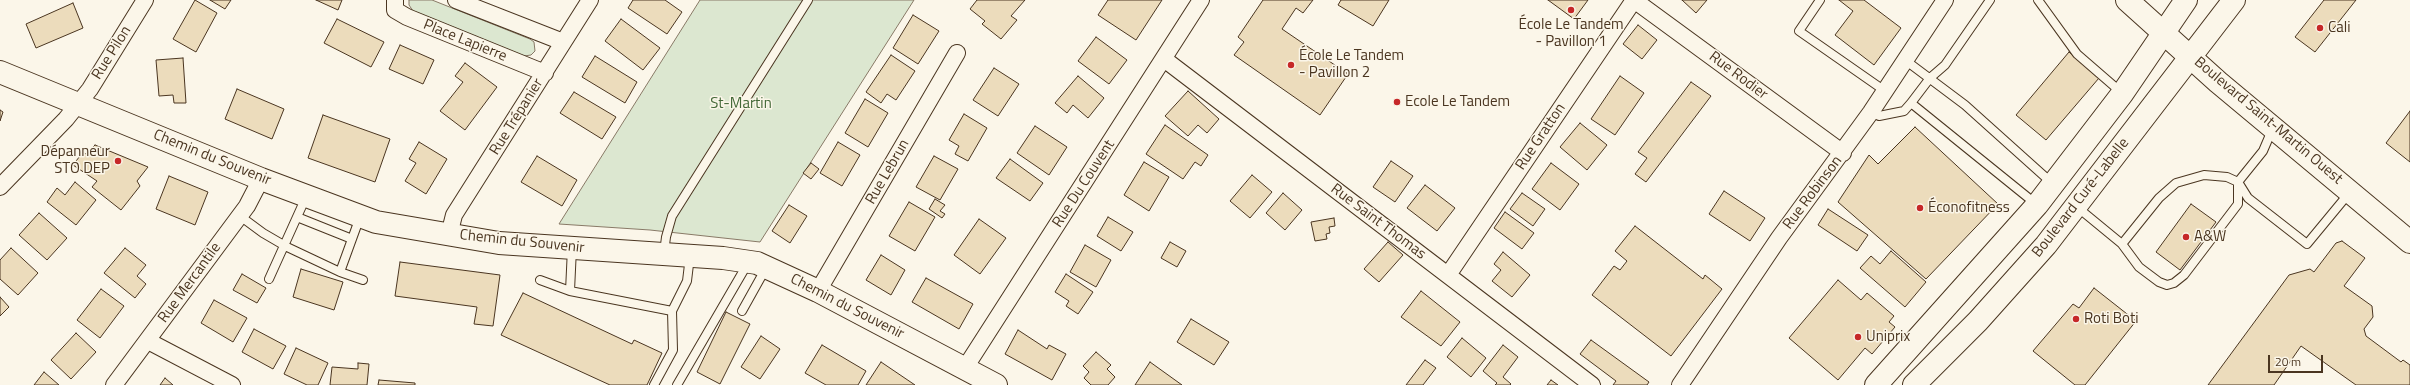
<!DOCTYPE html>
<html>
<head>
<meta charset="utf-8">
<style>
	body { margin:0 }
	#map { position:relative; width:2410px; height:385px; overflow:hidden; background:#fbf6e9; font-family:"Titillium Web",sans-serif }
	canvas { display:block }
	.scale { position:absolute; left:2268px; top:355px; width:55px; height:18px; box-sizing:border-box; border:2px solid #4a3520; border-top:0; padding-left:5px; font-size:12px; line-height:14px; white-space:nowrap; color:#4a3520; -webkit-text-stroke:3px #fbf6e9; paint-order:stroke }
</style>
</head>
<body>
<div id="map">
<canvas width="2410" height="385"></canvas>
<div class="scale">20 m</div>
</div>
<script>
const context = document.querySelector('canvas').getContext('2d');
context.lineJoin = 'round';
function fillPath(path, color) {
  context.fillStyle = color;
  context.fill(path, 'evenodd');
}
function poly(rows) {
  const path = new Path2D();
  for (const r of rows) {
    path.moveTo(r[0], r[1]);
    for (let i = 2; i < r.length; i += 2) path.lineTo(r[i], r[i + 1]);
  }
  return path;
}
function stroke(path, color, width, dash) {
  context.strokeStyle = color;
  context.lineWidth = width;
  context.lineCap = dash ? 'butt' : 'round';
  context.setLineDash(dash || []);
  context.stroke(path);
}
function write(font, color, halo, rows, align = 'center') {
  context.font = font + ' "Titillium Web",sans-serif';
  context.lineWidth = 3;
  context.setLineDash([]);
  context.textBaseline = 'middle';
  context.strokeStyle = halo;
  context.fillStyle = color;
  for (const [text, x, y, turn = 0] of rows) {
    context.save();
    context.translate(x, y);
    context.rotate((+turn || 0) * Math.PI / 180);
    context.textAlign = isNaN(turn) ? turn : align;
    if (halo) context.strokeText(text, 0, 0);
    context.fillText(text, 0, 0);
    context.restore();
  }
}
const green = poly([
	[409,0,432,0,530,39,534,42,535,51,531,55,524,56,413,11,409,5,409,0],
	[700,0,914,0,760,242,650,230,559,224,700,0]
]);
const building = poly([
	[195,0,217,13,196,52,173,39,195,0],
	[210,0,231,0,225,9,210,0],
	[316,0,342,0,338,10,316,0],
	[633,0,665,0,682,12,667,34,628,8,633,0],
	[977,0,1025,0,1011,16,1017,20,1001,39,982,24,985,21,970,9,977,0],
	[1108,0,1162,0,1136,40,1098,15,1108,0],
	[1263,0,1313,0,1303,13,1296,8,1282,29,1348,74,1320,115,1234,55,1244,42,1238,37,1263,0],
	[1341,0,1389,0,1373,26,1338,5,1341,0],
	[1548,0,1588,0,1574,19,1548,0],
	[1682,0,1707,0,1696,13,1682,0],
	[1839,0,1864,0,1901,28,1874,65,1835,35,1853,11,1839,0],
	[2324,0,2356,0,2315,52,2295,37,2324,0],
	[73,3,83,28,36,48,26,24,73,3],
	[913,15,939,31,918,64,893,48,913,15],
	[337,19,384,42,371,67,324,43,337,19],
	[621,19,660,48,643,70,605,41,621,19],
	[1638,25,1657,40,1642,59,1623,44,1638,25],
	[1096,37,1127,60,1109,84,1078,61,1096,37],
	[400,45,434,60,423,84,389,69,400,45],
	[2069,52,2099,78,2046,140,2016,115,2069,52],
	[891,55,915,71,896,100,887,94,881,103,866,92,891,55],
	[595,56,637,82,625,103,582,77,595,56],
	[183,58,186,103,174,103,173,95,159,96,156,60,183,58],
	[465,63,497,87,465,130,440,111,463,82,455,76,465,63],
	[994,68,1019,84,998,116,973,100,994,68],
	[1078,76,1104,98,1088,118,1073,105,1067,113,1055,103,1078,76],
	[1620,76,1644,93,1615,135,1591,119,1620,76],
	[1691,82,1711,96,1646,182,1635,174,1647,158,1638,152,1691,82],
	[237,89,284,109,272,139,225,119,237,89],
	[1188,91,1219,119,1207,133,1198,125,1188,136,1165,116,1188,91],
	[574,92,616,117,602,139,560,113,574,92],
	[865,99,888,113,868,147,845,133,865,99],
	[0,110,3,112,0,121,0,110],
	[2410,111,2410,162,2386,143,2410,111],
	[964,114,987,128,968,161,955,154,959,146,949,140,964,114],
	[323,115,390,139,375,182,308,158,323,115],
	[1580,123,1607,145,1587,170,1560,147,1580,123],
	[1165,125,1208,155,1201,166,1195,162,1183,179,1146,154,1165,125],
	[1035,126,1067,147,1049,175,1017,153,1035,126],
	[1915,127,1998,204,1926,279,1838,202,1869,155,1878,164,1915,127],
	[419,142,447,159,426,194,405,181,416,163,409,159,419,142],
	[838,142,860,155,842,186,820,173,838,142],
	[95,145,148,167,137,181,140,186,121,210,92,187,97,181,73,165,83,152,86,154,95,145],
	[537,156,577,180,562,206,521,182,537,156],
	[934,156,958,169,940,200,916,187,934,156],
	[1010,159,1043,183,1030,201,996,178,1010,159],
	[1391,161,1413,176,1395,202,1373,187,1391,161],
	[1144,162,1169,177,1149,211,1124,195,1144,162],
	[811,163,819,169,811,179,803,173,811,163],
	[1551,163,1579,184,1560,210,1532,189,1551,163],
	[1252,175,1272,192,1250,218,1230,201,1252,175],
	[169,176,208,192,195,225,156,209,169,176],
	[75,182,96,200,76,225,47,202,57,188,65,195,75,182],
	[1425,185,1455,208,1437,231,1407,208,1425,185],
	[1724,191,1765,218,1750,241,1709,214,1724,191],
	[1283,193,1302,210,1285,230,1266,213,1283,193],
	[1522,193,1545,209,1533,226,1510,209,1522,193],
	[935,199,945,205,940,211,945,214,942,218,929,209,935,199],
	[909,202,935,217,915,251,889,236,909,202],
	[2191,204,2216,222,2180,270,2156,252,2191,204],
	[789,205,807,216,790,243,772,231,789,205],
	[1828,209,1868,235,1857,251,1818,225,1828,209],
	[1505,212,1534,233,1522,249,1494,228,1505,212],
	[39,213,67,238,47,260,19,235,39,213],
	[1108,217,1133,232,1121,251,1097,236,1108,217],
	[1334,218,1335,226,1329,227,1330,233,1326,234,1327,239,1315,241,1311,222,1334,218],
	[979,219,1006,238,980,274,954,255,979,219],
	[1635,226,1703,279,1705,275,1722,289,1671,356,1592,295,1614,266,1620,270,1627,261,1615,251,1635,226],
	[2342,241,2365,258,2344,286,2372,306,2373,317,2364,329,2366,336,2401,362,2403,360,2410,365,2410,385,2356,385,2301,346,2274,385,2208,385,2289,275,2310,269,2314,272,2336,243,2342,241],
	[1170,242,1186,251,1177,267,1161,258,1170,242],
	[1388,242,1403,255,1379,282,1364,269,1388,242],
	[1085,245,1111,260,1096,287,1070,272,1085,245],
	[11,248,38,273,18,295,0,279,0,260,11,248],
	[125,248,146,265,137,276,146,284,135,298,104,273,125,248],
	[1891,251,1926,282,1905,307,1860,268,1871,256,1880,264,1891,251],
	[1503,252,1530,275,1512,297,1492,281,1501,270,1494,264,1503,252],
	[881,255,905,270,891,295,866,280,881,255],
	[400,262,500,275,493,326,474,324,477,307,395,296,400,262],
	[301,269,343,282,334,310,293,297,301,269],
	[242,274,266,288,257,303,233,290,242,274],
	[1066,274,1093,292,1078,314,1066,306,1069,301,1055,292,1066,274],
	[926,278,973,304,959,329,912,302,926,278],
	[1838,280,1861,300,1867,293,1894,316,1889,322,1895,327,1872,354,1865,348,1838,380,1789,338,1838,280],
	[2094,288,2136,321,2085,385,2075,385,2033,351,2073,304,2079,308,2094,288],
	[101,289,124,306,100,338,77,320,101,289],
	[1421,291,1460,322,1441,346,1401,317,1421,291],
	[523,293,632,344,634,340,662,353,647,385,610,385,501,335,523,293],
	[0,297,9,307,0,316,0,297],
	[214,300,247,318,233,342,201,323,214,300],
	[726,312,750,324,720,384,697,372,726,312],
	[1191,319,1229,342,1214,365,1177,342,1191,319],
	[254,329,286,346,273,369,242,352,254,329],
	[1018,330,1047,349,1049,345,1066,354,1052,380,1005,354,1018,330],
	[76,333,96,352,71,379,51,360,76,333],
	[761,336,780,349,760,379,741,367,761,336],
	[1462,338,1486,358,1471,377,1447,357,1462,338],
	[1591,340,1649,382,1647,385,1613,385,1616,381,1580,354,1591,340],
	[822,345,866,371,858,385,826,385,805,373,822,345],
	[1503,345,1518,357,1503,377,1511,384,1510,385,1495,385,1497,383,1483,371,1503,345],
	[296,348,328,363,318,385,307,385,284,374,296,348],
	[1096,352,1111,365,1107,369,1115,377,1108,385,1091,385,1084,378,1089,372,1083,366,1096,352],
	[1425,360,1436,368,1423,385,1406,385,1425,360],
	[881,362,915,385,866,385,881,362],
	[1150,362,1182,385,1135,385,1150,362],
	[358,363,369,364,367,385,330,385,332,367,358,369,358,363],
	[44,372,59,385,34,385,44,372],
	[165,378,173,385,160,385,165,378],
	[379,380,415,383,415,385,378,385,379,380],
	[1551,380,1558,385,1547,385,1551,380]
]);
const lane = poly([
	[1820,0,1799,31,1885,91],
	[1990,0,1945,65,1930,78,1911,103,2036,204],
	[2038,0,2077,54,2122,93],
	[1905,60,1965,105,2053,184],
	[1871,112,1879,116,1904,111,1911,103],
	[2238,182,2248,198,2307,244,2350,192],
	[2077,207,2122,244,2159,198,2176,183,2204,175,2227,177,2238,182,2263,151,2272,130],
	[240,216,263,233,287,247,340,272,360,217],
	[297,217,352,239],
	[2122,244,2139,267,2159,282,2167,285,2174,283,2184,275,2238,204,2238,182],
	[572,248,570,291,672,311,687,281,690,256],
	[664,253,666,237,672,216,808,0],
	[340,272,363,280],
	[269,279,306,197],
	[540,280,570,291],
	[742,311,766,268],
	[654,385,673,350,672,311],
	[677,385,748,263]
]);
const street = poly([
	[395,0,395,10,407,17,545,73],
	[456,0,563,42],
	[1164,59,1592,385],
	[0,187,66,119,90,89,145,0],
	[449,235,454,215,590,0],
	[1448,275,1634,0,1843,153],
	[818,291,957,53],
	[148,341,232,385],
	[965,368,1201,0],
	[114,385,247,206,261,179],
	[1680,385,1779,238,1871,112,1945,0]
]);
const secondary = poly([
	[2127,0,2218,82,2410,242],
	[0,72,261,179,376,222,499,243,723,258,757,263,818,291,996,385]
]);
const primary = poly([
	[1876,385,2037,205,2122,94,2186,0],
	[1914,385,1978,321,2046,245,2234,0]
]);
const markers = [
	[1571,10,4,"#c62828"],
	[2320,28,4,"#c62828"],
	[1291,65,4,"#c62828"],
	[1397,102,4,"#c62828"],
	[118,161,4,"#c62828"],
	[1920,208,4,"#c62828"],
	[2186,237,4,"#c62828"],
	[2076,319,4,"#c62828"],
	[1858,337,4,"#c62828"]
];
const poiNames = [
	["École Le Tandem",1571,25,"center"],
	["- Pavillon 1",1571,42,"center"],
	["Cali",2328,28],
	["École Le Tandem",1299,56],
	["- Pavillon 2",1299,73],
	["Ecole Le Tandem",1405,102],
	["Dépanneur",110,152,"right"],
	["STO DEP",110,169,"right"],
	["Éconofitness",1928,208],
	["A&W",2194,237],
	["Roti Boti",2084,319],
	["Uniprix",1866,337]
];
const streetNames = [
	["Place Lapierre",465,41,22],
	["Rue Pilon",112,53,-58],
	["Rue Rodier",1738,76,37],
	["Rue Trépanier",517,117,-58],
	["Boulevard Saint-Martin Ouest",2268,121,40],
	["Rue Gratton",1541,137,-56],
	["Chemin du Souvenir",212,158,22],
	["Rue Lebrun",888,172,-60],
	["Rue Du Couvent",1084,184,-57],
	["Rue Robinson",1813,193,-53],
	["Boulevard Curé-Labelle",2081,198,-52],
	["Rue Saint Thomas",1378,222,37],
	["Chemin du Souvenir",522,242,6],
	["Rue Mercantile",190,283,-54],
	["Chemin du Souvenir",847,307,27]
];
const parkNames = [
	["St-Martin",741,104]
];
fillPath(green, '#dce7d0');
stroke(green, '#887966', 1);
fillPath(building, '#ecdcbc');
stroke(building, '#4a3520', 1);
stroke(lane, '#4a3520', 10);
stroke(street, '#4a3520', 18);
stroke(secondary, '#4a3520', 24);
stroke(primary, '#4a3520', 24);
stroke(lane, '#fbf6e9', 8);
stroke(street, '#fbf6e9', 16);
stroke(secondary, '#fbf6e9', 22);
stroke(primary, '#fbf6e9', 22);
for (const [x, y, r, color] of markers) {
  const dot = new Path2D();
  dot.arc(x, y, r, 0, 2 * Math.PI);
  context.fillStyle = color;
  context.fill(dot);
  stroke(dot, '#fbf6e9', 1.5);
}
write('15px', '#4a3520', '#fbf6e9', poiNames, 'left');
write('15px', '#4a3520', '#fbf6e9', streetNames);
write('15px', '#436837', '#fbf6e9', parkNames);
</script>
</body>
</html>
